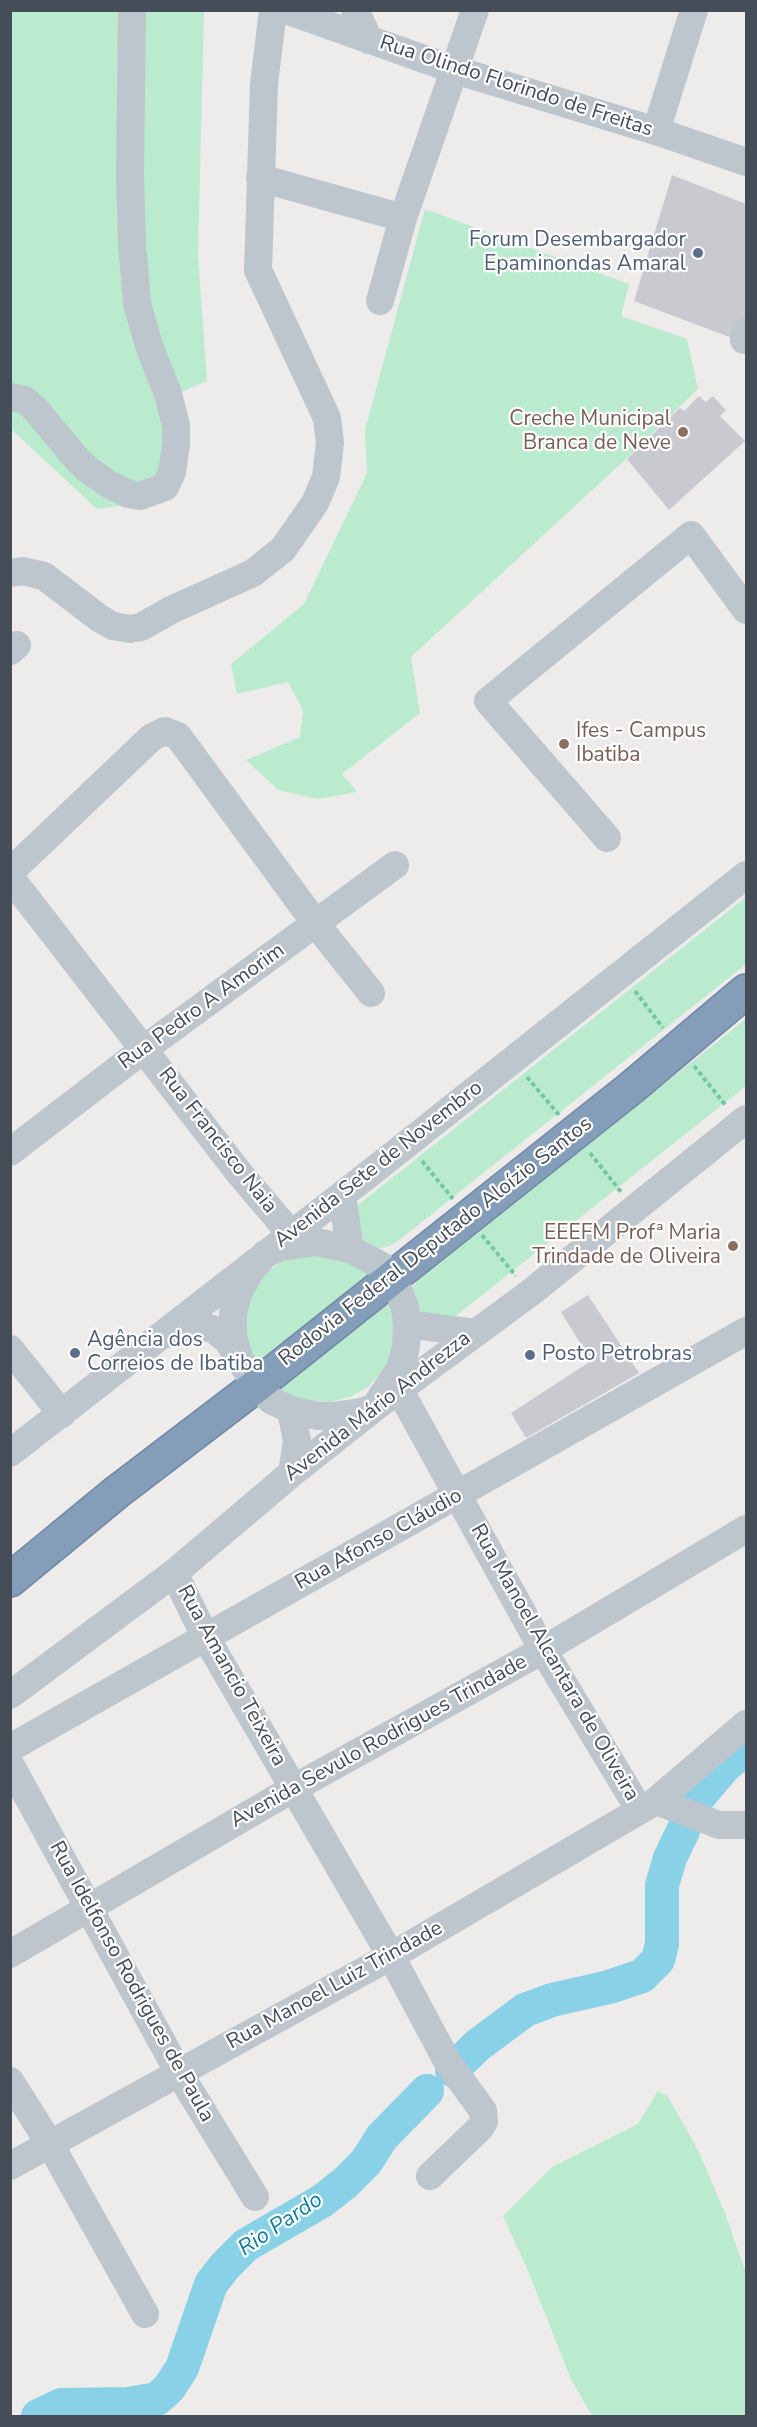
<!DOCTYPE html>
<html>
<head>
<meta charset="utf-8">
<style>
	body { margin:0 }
	#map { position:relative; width:757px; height:2427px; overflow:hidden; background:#eeebeb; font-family:"Nunito Sans",sans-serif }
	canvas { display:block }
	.frame { position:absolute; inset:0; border:12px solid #454e58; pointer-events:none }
</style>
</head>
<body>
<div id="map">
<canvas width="757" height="2427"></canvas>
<div class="frame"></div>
</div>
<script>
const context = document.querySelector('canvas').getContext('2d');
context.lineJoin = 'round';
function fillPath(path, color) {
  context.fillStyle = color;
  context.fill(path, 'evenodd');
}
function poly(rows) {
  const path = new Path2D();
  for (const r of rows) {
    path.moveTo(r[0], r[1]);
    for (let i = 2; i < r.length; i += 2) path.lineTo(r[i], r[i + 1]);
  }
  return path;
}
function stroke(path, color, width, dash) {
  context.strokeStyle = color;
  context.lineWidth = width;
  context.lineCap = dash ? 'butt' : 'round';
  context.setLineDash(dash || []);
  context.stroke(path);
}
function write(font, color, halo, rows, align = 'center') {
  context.font = font + ' "Nunito Sans",sans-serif';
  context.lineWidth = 4.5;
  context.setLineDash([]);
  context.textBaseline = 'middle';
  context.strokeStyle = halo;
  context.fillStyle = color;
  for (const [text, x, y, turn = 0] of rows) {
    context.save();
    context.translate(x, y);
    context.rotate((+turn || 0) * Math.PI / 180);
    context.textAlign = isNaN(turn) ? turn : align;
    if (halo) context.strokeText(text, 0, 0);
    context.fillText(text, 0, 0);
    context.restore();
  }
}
const green = poly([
	[10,11,204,11,198,255,207,381,174,395,163,500,97,509,11,429],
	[425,209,629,284,621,316,687,339,698,389,626,459,411,657,420,713,342,774,357,792,317,799,278,790,246,760,300,737,303,710,288,682,237,694,231,664,304,604,367,473,365,430],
	[746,897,746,964,398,1241,389,1246,379,1249,361,1241,353,1214,358,1205],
	[746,1019,746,1086,457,1315,449,1321,421,1316,413,1288,418,1279],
	[336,1254,370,1273,256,1363,248,1346,245,1327,247,1308,254,1290,265,1274,281,1262,298,1255],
	[389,1296,395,1315,391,1355,382,1372,368,1387,350,1397,330,1402,310,1401,291,1395,274,1384],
	[657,2092,667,2095,699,2152,726,2216,746,2273,746,2416,592,2416,571,2379,526,2266,503,2216,552,2167,638,2124]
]);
const river = poly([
	[691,1806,724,1767,746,1748],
	[452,2070,478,2045,525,2010,552,2000,609,1987,642,1976,658,1960,662,1944,662,1885,670,1858,683,1831],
	[38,2416,61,2405,128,2404,157,2399,169,2388,182,2368,211,2284,225,2266,246,2245,322,2201,345,2183,366,2162,382,2137,427,2091]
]);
const building = poly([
	[672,175,746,204,746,321,740,341,634,301],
	[699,396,706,402,713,396,726,410,720,416,745,441,669,510,627,459,680,408,684,411],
	[588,1295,639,1373,526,1438,511,1413,591,1361,561,1312]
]);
const path = poly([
	[635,991,663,1028],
	[694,1066,727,1107],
	[527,1077,559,1115],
	[590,1153,621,1192],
	[422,1161,453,1199],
	[482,1235,516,1276]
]);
const minor = poly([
	[286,10,455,70,656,131,746,162],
	[355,10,369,40],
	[656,131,694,10],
	[260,178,403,218],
	[380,301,403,218,475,10],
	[744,340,746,332],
	[10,397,25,400,36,410,76,458,87,469,110,485,129,494,140,496,165,487,172,472,176,445,176,425,168,394,149,346,137,303,132,244,130,175,132,10],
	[10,573,22,571,44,576,99,618,113,626,130,629,141,627,171,610,253,573,283,549,315,503,326,477,330,443,327,418,258,270,264,84,273,10],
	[10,651,17,645],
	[607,838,488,701,691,535,746,610],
	[10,872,152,737,165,731,178,736,192,755,316,924,371,993],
	[10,877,240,1174,291,1234],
	[10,1152,144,1049,395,865],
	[342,1195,350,1249],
	[316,1242,350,1249,380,1265,393,1276,405,1307,407,1324,406,1347,400,1369,374,1408,361,1412,333,1416,318,1416,291,1410,271,1400,256,1386,239,1358,233,1336,233,1313,239,1291,250,1272,265,1254,281,1247,316,1242],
	[407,1324,475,1333],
	[168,1334,186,1326,200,1325,215,1330,228,1341,238,1357],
	[10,1349,62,1414],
	[400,1391,543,1650,639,1809],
	[291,1410,297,1441,292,1473],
	[10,1453,369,1174,746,875],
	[174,1573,205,1636,391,1956,447,2061,483,2111,484,2121,480,2128,430,2176],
	[10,1695,174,1573,292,1473,374,1408,530,1293,746,1119],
	[10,1748,746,1331],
	[10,1764,179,2073,255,2197],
	[656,1801,719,1825,746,1825],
	[10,1954,294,1788,543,1650,746,1529],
	[10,2081,50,2144,145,2314],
	[10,2166,391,1956,656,1801,746,1724]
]);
const highway = poly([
	[10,1580,117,1492,256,1386,631,1088,746,991]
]);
const markers = [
	[698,253,6,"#5c6f8a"],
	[683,432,6,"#8d6e63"],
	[564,744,6,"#8d6e63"],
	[733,1246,6,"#8d6e63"],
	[75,1353,6,"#5c6f8a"],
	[530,1355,6,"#5c6f8a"]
];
const streetNames = [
	["Rua Olindo Florindo de Freitas",516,87,18],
	["Rua Pedro A Amorim",202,1007,-36],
	["Rua Francisco Naia",217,1141,52],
	["Avenida Sete de Novembro",379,1165,-38],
	["Rodovia Federal Deputado Aloízio Santos",436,1242,-38],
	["Avenida Mário Andrezza",378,1407,-38],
	["Rua Afonso Cláudio",379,1540,-29],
	["Rua Manoel Alcantara de Oliveira",554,1663,60],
	["Rua Amancio Teixeira",231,1676,61],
	["Avenida Sevulo Rodrigues Trindade",379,1742,-29],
	["Rua Idelfonso Rodrigues de Paula",131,1982,61],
	["Rua Manoel Luiz Trindade",335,1986,-29]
];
const serviceNames = [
	["Forum Desembargador",686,241,"right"],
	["Epaminondas Amaral",686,265,"right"],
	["Agência dos",87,1341],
	["Correios de Ibatiba",87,1365],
	["Posto Petrobras",542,1355]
];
const educationNames = [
	["Creche Municipal",671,420],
	["Branca de Neve",671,444],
	["Ifes - Campus",576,732,"left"],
	["Ibatiba",576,756,"left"],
	["EEEFM Profª Maria",721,1234],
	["Trindade de Oliveira",721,1258]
];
const waterNames = [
	["Rio Pardo",281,2225,-34]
];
fillPath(green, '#baebce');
stroke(river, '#88d1e7', 34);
fillPath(building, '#c8cad0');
stroke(highway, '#7088a5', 36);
stroke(path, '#74c8a0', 4, [4.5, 3]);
stroke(minor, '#bdc5cd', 28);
stroke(highway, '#849db9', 33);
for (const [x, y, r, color] of markers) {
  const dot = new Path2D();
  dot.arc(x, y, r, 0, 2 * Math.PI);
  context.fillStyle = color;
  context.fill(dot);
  stroke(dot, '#fff', 2);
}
write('21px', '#454e58', '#fff', streetNames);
write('21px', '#4e5e75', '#fff', serviceNames, 'left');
write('21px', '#785e54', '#fff', educationNames, 'right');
write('italic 22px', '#127d9d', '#fff', waterNames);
</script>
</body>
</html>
